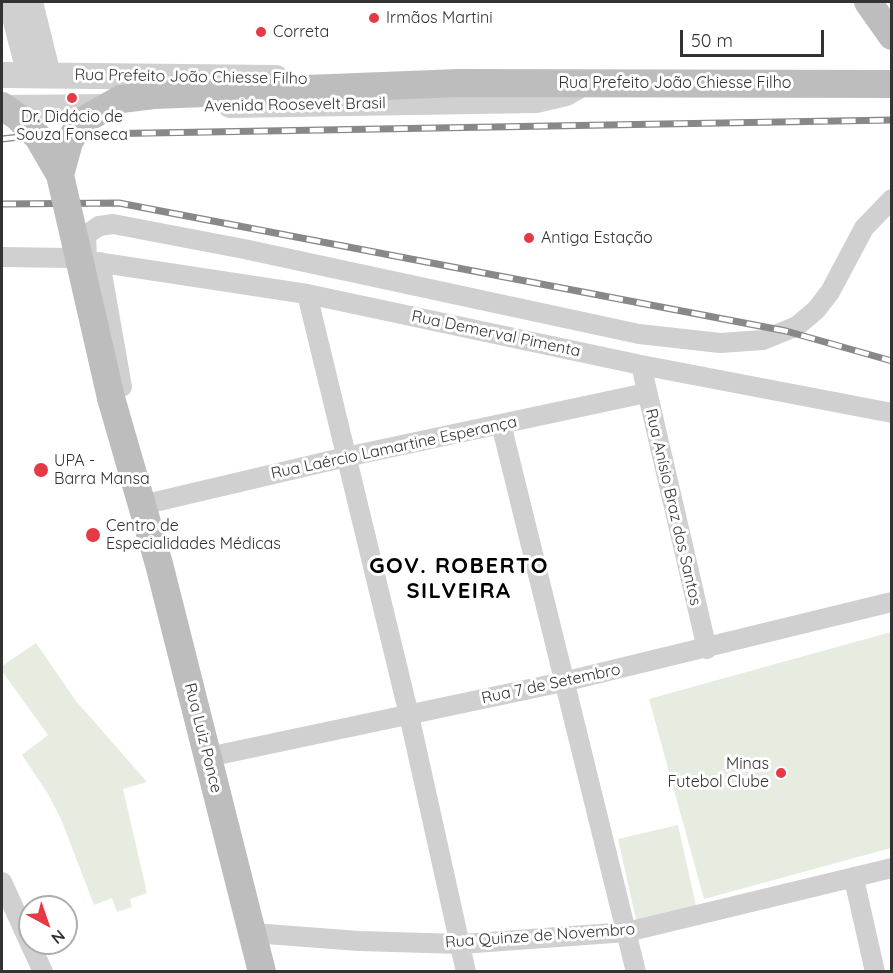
<!DOCTYPE html>
<html>
<head>
<meta charset="utf-8">
<style>
	body { margin:0 }
	#map { position:relative; width:893px; height:973px; overflow:hidden; background:#fff; font-family:Quicksand,sans-serif }
	canvas { display:block }
	.frame { position:absolute; inset:0; border:3px solid #333; pointer-events:none }
	.north { position:absolute; left:18px; top:895px; width:60px; height:60px; box-sizing:border-box; background:#fff; border:2px solid #adadad; border-radius:50%; rotate:140deg; font-size:16px; font-weight:700; line-height:24px; text-align:center; color:#333 }
	.north::after { content:''; display:block; margin:auto; width:21px; height:27px; background:#e63946; clip-path:polygon(50% 0,100% 100%,50% 72%,0 100%) }
	.scale { position:absolute; left:680px; top:30px; width:144px; height:27px; box-sizing:border-box; border:3px solid #333; border-top:0; padding-left:8px; font-size:18px; line-height:21px; white-space:nowrap; color:#333; -webkit-text-stroke:4px #fff; paint-order:stroke }
</style>
</head>
<body>
<div id="map">
<canvas width="893" height="973"></canvas>
<div class="frame"></div>
<div class="north">N</div>
<div class="scale">50 m</div>
</div>
<script>
const context = document.querySelector('canvas').getContext('2d');
context.lineJoin = 'round';
function fillPath(path, color) {
  context.fillStyle = color;
  context.fill(path, 'evenodd');
}
function poly(rows) {
  const path = new Path2D();
  for (const r of rows) {
    path.moveTo(r[0], r[1]);
    for (let i = 2; i < r.length; i += 2) path.lineTo(r[i], r[i + 1]);
  }
  return path;
}
function stroke(path, color, width, dash) {
  context.strokeStyle = color;
  context.lineWidth = width;
  context.lineCap = dash ? 'butt' : 'round';
  context.setLineDash(dash || []);
  context.stroke(path);
}
function write(font, color, halo, rows, align = 'center') {
  context.font = font + ' Quicksand,sans-serif';
  context.lineWidth = 6;
  context.setLineDash([]);
  context.textBaseline = 'middle';
  context.strokeStyle = halo;
  context.fillStyle = color;
  for (const [text, x, y, turn = 0] of rows) {
    context.save();
    context.translate(x, y);
    context.rotate((+turn || 0) * Math.PI / 180);
    context.textAlign = isNaN(turn) ? turn : align;
    if (halo) context.strokeText(text, 0, 0);
    context.fillText(text, 0, 0);
    context.restore();
  }
}
const green = poly([
	[891,632,891,848,704,899,649,699],
	[36,643,76,701,147,782,123,789,147,893,130,899,132,907,117,912,112,898,94,905,61,819,48,794,22,755,48,735,2,671,2,666],
	[678,825,697,910,637,924,618,839]
]);
const minor = poly([
	[2,257,70,258,307,294,641,365,892,413],
	[87,258,86,235,99,226,113,224,244,249,639,334,720,343,763,340,797,326,816,310,830,292,864,228,892,199],
	[100,262,122,387],
	[307,294,409,715,466,972],
	[641,365,707,649],
	[501,424,636,972],
	[140,496,142,505,346,457,646,393],
	[208,757,563,682,892,602],
	[854,879,875,972],
	[2,882,43,972],
	[253,933,359,941,461,944,627,932,892,868]
]);
const tertiary = poly([
	[11,2,30,75],
	[30,2,48,75],
	[2,75,276,78],
	[230,105,536,100,566,93,578,86],
	[2,108,112,107]
]);
const secondary = poly([
	[868,2,892,36],
	[154,95,459,83,892,84],
	[111,398,159,564,262,972]
]);
const rail = poly([
	[2,139,36,135,892,120],
	[2,204,119,203,786,331,892,361]
]);
const secondaryBridge = poly([
	[2,106,18,117,38,137,60,175,111,398],
	[60,175,69,142,82,121,121,99,154,95]
]);
const markers = [
	[374,18,6,"#e63946"],
	[261,32,6,"#e63946"],
	[72,98,6,"#e63946"],
	[529,238,6,"#e63946"],
	[41,470,8,"#e63946"],
	[93,535,8,"#e63946"],
	[781,773,6,"#e63946"]
];
const poiNames = [
	["Irmãos Martini",386,18],
	["Correta",273,32],
	["Dr. Didácio de",72,117,"center"],
	["Souza Fonseca",72,135,"center"],
	["Antiga Estação",541,238],
	["UPA -",54,461],
	["Barra Mansa",54,479],
	["Centro de",106,526],
	["Especialidades Médicas",106,544],
	["Minas",769,764,"right"],
	["Futebol Clube",769,782,"right"]
];
const streetNames = [
	["Rua Prefeito João Chiesse Filho",191,77,1],
	["Rua Prefeito João Chiesse Filho",675,83],
	["Avenida Roosevelt Brasil",295,105,-1],
	["Rua Demerval Pimenta",496,334,12],
	["Rua Laércio Lamartine Esperança",394,448,-12],
	["Rua Anísio Braz dos Santos",673,507,77],
	["Rua 7 de Setembro",551,684,-12],
	["Rua Luiz Ponce",203,738,76],
	["Rua Quinze de Novembro",540,936,-4]
];
const districtNames = [
	["GOV. ROBERTO",459,566],
	["SILVEIRA",459,591]
];
fillPath(green, '#e6ecdf');
stroke(minor, '#d0d0d0', 20);
stroke(tertiary, '#d0d0d0', 26);
stroke(secondary, '#bdbdbd', 28);
stroke(rail, '#888', 7);
stroke(rail, '#fff', 4.5, [14]);
stroke(secondaryBridge, '#bdbdbd', 28);
for (const [x, y, r, color] of markers) {
  const dot = new Path2D();
  dot.arc(x, y, r, 0, 2 * Math.PI);
  context.fillStyle = color;
  context.fill(dot);
  stroke(dot, '#fff', 2);
}
write('16px', '#333', '#fff', poiNames, 'left');
write('16px', '#333', '#fff', streetNames);
context.letterSpacing = '1.5px';
write('bold 22px', '#000', '#fff', districtNames);
context.letterSpacing = '0px';
</script>
</body>
</html>
